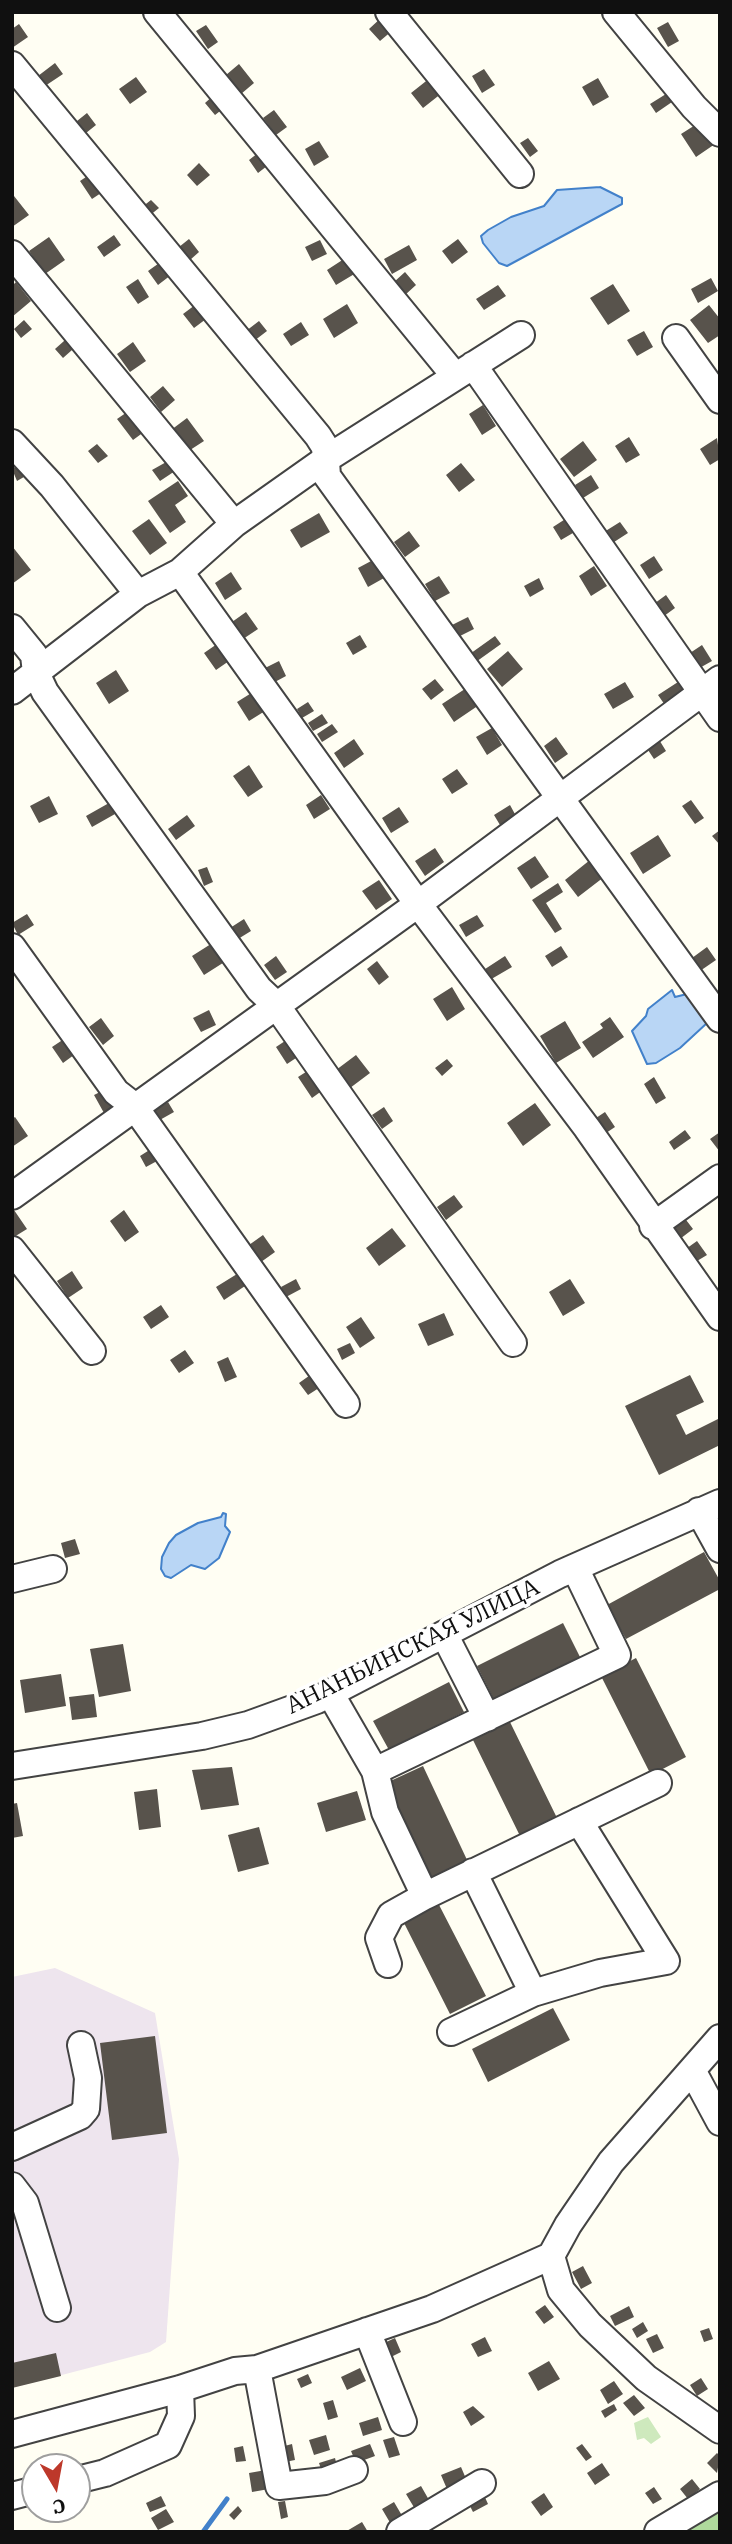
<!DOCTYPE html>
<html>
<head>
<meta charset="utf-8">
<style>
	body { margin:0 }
	#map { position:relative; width:732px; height:2544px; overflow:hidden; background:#fffef3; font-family:"IBM Plex Serif",serif }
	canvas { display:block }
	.frame { position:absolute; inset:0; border:14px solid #101010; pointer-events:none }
	.north { position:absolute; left:21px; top:2453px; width:70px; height:70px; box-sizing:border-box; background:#fff; border:2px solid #9f9f9f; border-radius:50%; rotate:170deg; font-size:19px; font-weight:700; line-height:28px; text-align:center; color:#101010 }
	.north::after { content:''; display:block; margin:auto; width:24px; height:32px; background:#bd382a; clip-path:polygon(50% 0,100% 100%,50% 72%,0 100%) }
</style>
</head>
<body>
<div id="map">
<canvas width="732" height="2544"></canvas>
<div class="frame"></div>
<div class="north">С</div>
</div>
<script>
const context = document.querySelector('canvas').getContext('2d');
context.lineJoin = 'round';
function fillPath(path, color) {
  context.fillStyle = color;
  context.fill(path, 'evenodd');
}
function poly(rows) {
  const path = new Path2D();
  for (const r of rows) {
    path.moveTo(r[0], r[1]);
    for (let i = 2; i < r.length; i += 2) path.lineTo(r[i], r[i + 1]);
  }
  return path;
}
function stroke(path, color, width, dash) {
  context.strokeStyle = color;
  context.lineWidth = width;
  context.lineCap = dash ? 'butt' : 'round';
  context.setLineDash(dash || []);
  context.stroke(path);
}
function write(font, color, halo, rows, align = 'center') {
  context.font = font + ' "IBM Plex Serif",serif';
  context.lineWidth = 7;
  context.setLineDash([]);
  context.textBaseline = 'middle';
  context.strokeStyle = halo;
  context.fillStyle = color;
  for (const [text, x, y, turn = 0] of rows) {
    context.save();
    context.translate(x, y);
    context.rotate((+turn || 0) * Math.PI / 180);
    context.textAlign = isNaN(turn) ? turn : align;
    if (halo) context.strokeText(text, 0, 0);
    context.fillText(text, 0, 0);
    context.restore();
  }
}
const industrial = poly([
	[55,1968,155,2013,179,2159,166,2342,150,2352,12,2388,12,1977]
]);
const green = poly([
	[648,2417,661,2437,651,2444,644,2438,637,2440,634,2423]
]);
const forest = poly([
	[720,2507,720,2532,682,2532]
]);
const water = poly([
	[600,187,622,198,622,204,507,266,499,263,483,243,481,236,488,230,511,217,544,206,557,190,600,187],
	[672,990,675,997,687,994,707,1023,680,1048,656,1063,647,1064,632,1031,646,1016,648,1009,672,990],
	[223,1513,226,1514,225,1526,230,1532,219,1558,205,1569,191,1565,171,1578,165,1576,161,1569,162,1557,169,1543,176,1535,198,1523,221,1517,223,1513]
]);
const stream = poly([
	[203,2532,227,2499]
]);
const building = poly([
	[382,17,393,30,380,41,369,29],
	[668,22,679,41,668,47,657,28],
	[19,24,28,37,12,48,12,29],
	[206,25,218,42,208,49,196,31],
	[55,63,63,74,45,86,38,76],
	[239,64,254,83,241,94,226,75],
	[484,69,495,85,482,93,472,76],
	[136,77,147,92,130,104,119,89],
	[430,78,442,93,423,108,411,93],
	[598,78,609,97,593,106,582,87],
	[666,94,672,102,656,113,650,104],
	[214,95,224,108,215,115,205,103],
	[274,110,287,127,276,135,263,118],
	[87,113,96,125,81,137,72,125],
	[700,122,715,144,696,157,681,134],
	[528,138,538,151,530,157,520,143],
	[319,141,329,157,314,166,305,149],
	[258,153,267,166,258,173,249,160],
	[199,163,210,175,197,186,187,175],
	[92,173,104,191,92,199,80,181],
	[14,196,29,215,12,227,12,197],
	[151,200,159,208,149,216,142,207],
	[114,235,121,245,104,257,97,247],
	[49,237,65,260,45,274,29,251],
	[189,239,199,252,190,260,179,247],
	[458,239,468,252,452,264,442,251],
	[320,240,327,254,312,261,305,247],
	[409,245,417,260,392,274,384,259],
	[347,257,356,273,336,285,327,270],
	[162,261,171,275,158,285,148,271],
	[405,272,416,285,405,295,394,282],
	[711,278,718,291,698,303,691,289],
	[138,279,149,297,138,304,126,287],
	[16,282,31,301,12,317,12,286],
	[613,284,630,311,608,325,590,298],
	[498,285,506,296,484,310,476,299],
	[199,302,210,316,194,328,183,314],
	[347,304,358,323,334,338,323,319],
	[709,305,720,319,720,335,708,343,690,320],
	[24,320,32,329,21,338,14,329],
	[259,321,267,331,254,341,246,331],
	[301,322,309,335,291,346,283,334],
	[644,331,653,347,637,356,627,340],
	[73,333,81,342,63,358,55,349],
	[133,342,146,361,130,372,117,354],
	[163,386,175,400,161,412,150,397],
	[483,405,496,426,482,435,469,414],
	[133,408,148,429,133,440,117,419],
	[187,418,204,441,187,452,171,430],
	[629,437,640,455,626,463,615,446],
	[717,438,720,459,710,465,700,449],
	[583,441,597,460,574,477,560,459],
	[97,444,108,456,98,463,88,451],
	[168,461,175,471,160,481,152,470],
	[22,463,29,474,17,481,12,469],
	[461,463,475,480,459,492,446,475],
	[591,475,599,488,583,498,575,485],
	[178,481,188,496,175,505,186,522,170,533,148,501],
	[319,513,330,532,301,548,290,530],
	[570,516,578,530,561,540,553,527],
	[149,519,167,543,150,555,132,531],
	[620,522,628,533,611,544,604,532],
	[409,531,420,546,405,557,394,542],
	[12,546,31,570,12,584],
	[654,556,663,570,649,579,640,565],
	[373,560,384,578,368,587,358,568],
	[594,566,607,586,591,596,579,576],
	[231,572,242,589,225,600,215,583],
	[439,576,450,593,435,601,425,584],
	[539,578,544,589,530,597,524,586],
	[666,595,675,608,660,619,651,606],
	[246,612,258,629,243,639,232,622],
	[468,617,474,629,458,637,452,625],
	[360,635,367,647,353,655,346,643],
	[495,636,501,644,473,664,467,656],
	[217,644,229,661,216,670,204,653],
	[702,645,712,661,696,670,687,655],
	[508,651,523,669,502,687,487,669],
	[279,661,286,676,273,683,265,668],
	[116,670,129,691,109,704,96,683],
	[435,679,444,690,431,700,422,689],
	[625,682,634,697,613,709,604,694],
	[678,682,686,695,667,708,658,695],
	[471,685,482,703,454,722,442,704],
	[253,692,265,711,249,721,237,702],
	[308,702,314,711,302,718,297,709],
	[322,714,328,723,313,731,308,723],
	[332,724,338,732,322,742,317,734],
	[492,728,502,745,487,755,476,737],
	[556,737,568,754,555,763,544,746],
	[658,738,666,751,654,759,646,747],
	[354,739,364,754,344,768,334,753],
	[249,765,263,787,248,797,233,776],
	[457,769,468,784,452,794,442,779],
	[321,795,330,809,314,819,306,805],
	[49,796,58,814,39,823,30,806],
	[691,800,704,818,695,824,682,806],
	[109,803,115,814,92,827,86,816],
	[510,805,516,816,500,825,494,815],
	[399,807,409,822,391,833,382,818],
	[187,815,195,826,176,840,168,829],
	[720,830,720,845,712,836],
	[658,835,671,856,643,874,630,853],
	[435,848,444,862,425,876,415,861],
	[535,856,549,877,531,889,517,868],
	[590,860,604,877,578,897,565,880],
	[207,867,213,882,204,886,198,870],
	[379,880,392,899,376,910,362,891],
	[558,883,563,892,546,903,562,929,555,933,532,900],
	[27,914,34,925,18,935,12,923],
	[477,915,484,926,466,937,459,925],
	[244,919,251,931,238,939,230,928],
	[214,942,226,961,204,975,192,956],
	[561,946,568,957,552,967,545,956],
	[707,947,716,960,700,971,692,958],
	[276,956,287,972,275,980,264,965],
	[505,956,512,967,488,981,482,971],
	[377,961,389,977,379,985,367,969],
	[452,987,465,1009,447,1021,433,999],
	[209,1010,216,1025,201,1032,193,1018],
	[610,1017,624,1037,593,1058,582,1042,603,1028,600,1024],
	[101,1018,114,1036,103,1045,89,1027],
	[565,1021,581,1048,556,1063,540,1036],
	[67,1037,78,1052,63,1063,52,1047],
	[288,1039,299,1056,287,1064,276,1047],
	[356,1055,370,1073,350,1088,336,1070],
	[447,1059,453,1066,442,1076,435,1068],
	[309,1070,323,1090,312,1098,298,1077],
	[654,1077,666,1098,656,1104,644,1084],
	[106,1089,116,1107,104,1113,94,1095],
	[168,1102,174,1112,158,1121,152,1112],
	[535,1103,551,1125,523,1146,507,1123],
	[384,1107,393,1121,382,1129,372,1115],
	[605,1112,615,1127,603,1135,593,1120],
	[15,1117,28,1136,12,1147,12,1119],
	[685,1130,691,1138,674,1150,669,1142],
	[720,1132,720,1152,710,1139],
	[151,1149,157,1161,146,1167,140,1156],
	[454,1195,463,1207,446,1220,437,1207],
	[14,1210,27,1229,14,1237,12,1212],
	[124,1210,139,1232,125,1242,110,1221],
	[680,1212,693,1229,676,1242,663,1225],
	[392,1228,406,1246,379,1266,366,1248],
	[263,1235,275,1252,261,1262,249,1245],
	[697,1241,707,1255,692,1264,683,1251],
	[72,1271,83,1288,68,1298,57,1281],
	[237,1274,245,1286,224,1300,216,1287],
	[296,1279,301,1289,286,1297,281,1287],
	[570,1279,585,1303,563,1316,549,1292],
	[161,1305,169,1317,151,1329,143,1317],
	[444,1313,454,1335,428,1346,418,1324],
	[361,1317,375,1338,360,1348,346,1327],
	[350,1343,355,1353,342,1360,337,1349],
	[185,1350,194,1363,179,1373,170,1360],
	[228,1357,237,1377,225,1382,217,1362],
	[313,1373,322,1386,308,1395,299,1383],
	[690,1375,704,1402,676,1415,686,1435,720,1418,720,1445,659,1475,625,1406],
	[75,1539,80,1554,65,1558,61,1543],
	[704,1552,720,1581,720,1589,626,1639,607,1605],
	[563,1623,582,1661,496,1704,477,1666],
	[123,1644,131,1691,99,1697,90,1649],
	[636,1658,686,1757,651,1775,601,1676],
	[61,1674,66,1706,25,1713,20,1680],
	[449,1682,464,1712,389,1750,373,1721],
	[94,1694,97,1717,72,1720,69,1697],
	[510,1722,558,1820,521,1838,473,1740],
	[423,1766,468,1862,431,1879,386,1783],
	[232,1767,239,1805,201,1810,192,1770],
	[157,1789,161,1827,139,1830,134,1792],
	[357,1791,366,1820,326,1832,317,1803],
	[17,1803,23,1836,12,1838,12,1804],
	[259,1827,269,1864,238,1872,228,1835],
	[437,1901,486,1996,450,2014,402,1919],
	[553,2008,570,2040,488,2082,472,2049],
	[155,2036,167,2133,112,2140,100,2043],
	[583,2266,592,2283,581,2289,572,2272],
	[545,2305,554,2317,544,2324,535,2312],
	[629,2306,634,2317,615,2326,610,2316],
	[643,2322,648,2331,637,2338,632,2329],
	[709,2328,713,2339,704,2342,700,2331],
	[657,2334,664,2348,653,2353,646,2339],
	[485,2337,492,2351,478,2357,471,2344],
	[395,2338,401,2352,389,2358,382,2344],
	[56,2353,61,2376,12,2388,12,2363],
	[549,2361,560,2379,538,2391,528,2373],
	[360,2368,366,2381,347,2390,341,2377],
	[308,2374,312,2383,301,2388,297,2379],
	[701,2378,708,2389,697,2396,690,2385],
	[614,2381,623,2394,608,2404,600,2390],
	[634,2395,645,2408,634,2416,623,2403],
	[333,2400,338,2417,328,2420,323,2403],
	[614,2404,617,2410,605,2418,601,2411],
	[473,2406,485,2417,471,2426,463,2412],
	[378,2417,382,2430,363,2436,359,2423],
	[326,2435,330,2450,314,2455,309,2440],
	[394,2437,400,2455,389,2458,383,2440],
	[292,2444,295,2460,280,2463,277,2448],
	[370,2444,375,2456,356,2463,351,2451],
	[582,2444,592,2457,586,2461,576,2448],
	[243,2446,246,2461,236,2462,234,2448],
	[717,2453,720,2456,717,2473,707,2463],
	[335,2458,338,2470,323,2475,319,2463],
	[602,2463,610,2475,595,2485,587,2473],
	[461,2467,467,2481,447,2489,441,2475],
	[266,2470,269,2489,252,2492,249,2473],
	[692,2479,700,2489,688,2499,680,2489],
	[421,2486,429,2500,415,2509,406,2494],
	[654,2487,662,2499,653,2504,645,2493],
	[483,2493,488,2504,473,2512,467,2500],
	[544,2493,553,2507,541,2516,531,2502],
	[161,2496,166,2506,150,2512,146,2503],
	[285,2501,288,2517,281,2519,278,2502],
	[394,2502,404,2519,392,2526,382,2509],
	[238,2506,242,2511,234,2520,229,2515],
	[166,2509,174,2522,158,2530,151,2518],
	[362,2522,368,2532,345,2532]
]);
const minor = poly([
	[157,12,455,376],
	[389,12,520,174],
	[616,12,694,107,720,133],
	[12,65,318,436,325,447,327,476,720,1019],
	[12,254,234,524],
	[676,338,720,400],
	[473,365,720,718],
	[12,443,52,486,138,594],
	[180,572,418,904,587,1128,720,1317],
	[12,628,34,655,36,673,45,692,259,989,276,1005,513,1343],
	[12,691,138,594,180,572,234,524,326,459,521,335],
	[12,947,116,1092,134,1106,346,1404],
	[12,1196,418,904,720,679],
	[653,1226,720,1178],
	[12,1250,92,1351],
	[699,1511,720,1549],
	[12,1579,53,1569],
	[444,1634,487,1718],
	[330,1693,375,1771,385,1812,425,1896,391,1915,379,1938,388,1964],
	[12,1766,202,1736,248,1725,317,1700,560,1574,720,1503],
	[375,1771,617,1655,575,1568],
	[473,1872,533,1993],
	[425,1896,658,1783],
	[451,2032,533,1993,600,1973,666,1961,579,1821],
	[720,2038,611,2162,568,2225,551,2256,561,2290,590,2325,646,2378,720,2430],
	[692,2070,720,2122],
	[12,2147,80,2116,86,2109,88,2078,81,2045],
	[12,2186,25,2203,57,2308],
	[367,2331,403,2422],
	[257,2369,279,2486,325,2481,354,2470],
	[12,2434,180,2389,235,2371,257,2369,432,2309,551,2256],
	[77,2480,105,2473,168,2445,181,2416,180,2389],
	[12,2496,35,2490],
	[400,2532,482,2483],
	[658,2532,720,2495]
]);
const streetNames = [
	["АНАНЬИНСКАЯ УЛИЦА",413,1647,-26]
];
fillPath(industrial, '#eee5ee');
fillPath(green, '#cee9bd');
fillPath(forest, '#afd99c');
fillPath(water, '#b9d6f5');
stroke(water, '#4281ca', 2);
stroke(stream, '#4281ca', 5);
fillPath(building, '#58534c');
stroke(minor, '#434343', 30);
stroke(minor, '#fff', 26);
write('24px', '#101010', '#fff', streetNames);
</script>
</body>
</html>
